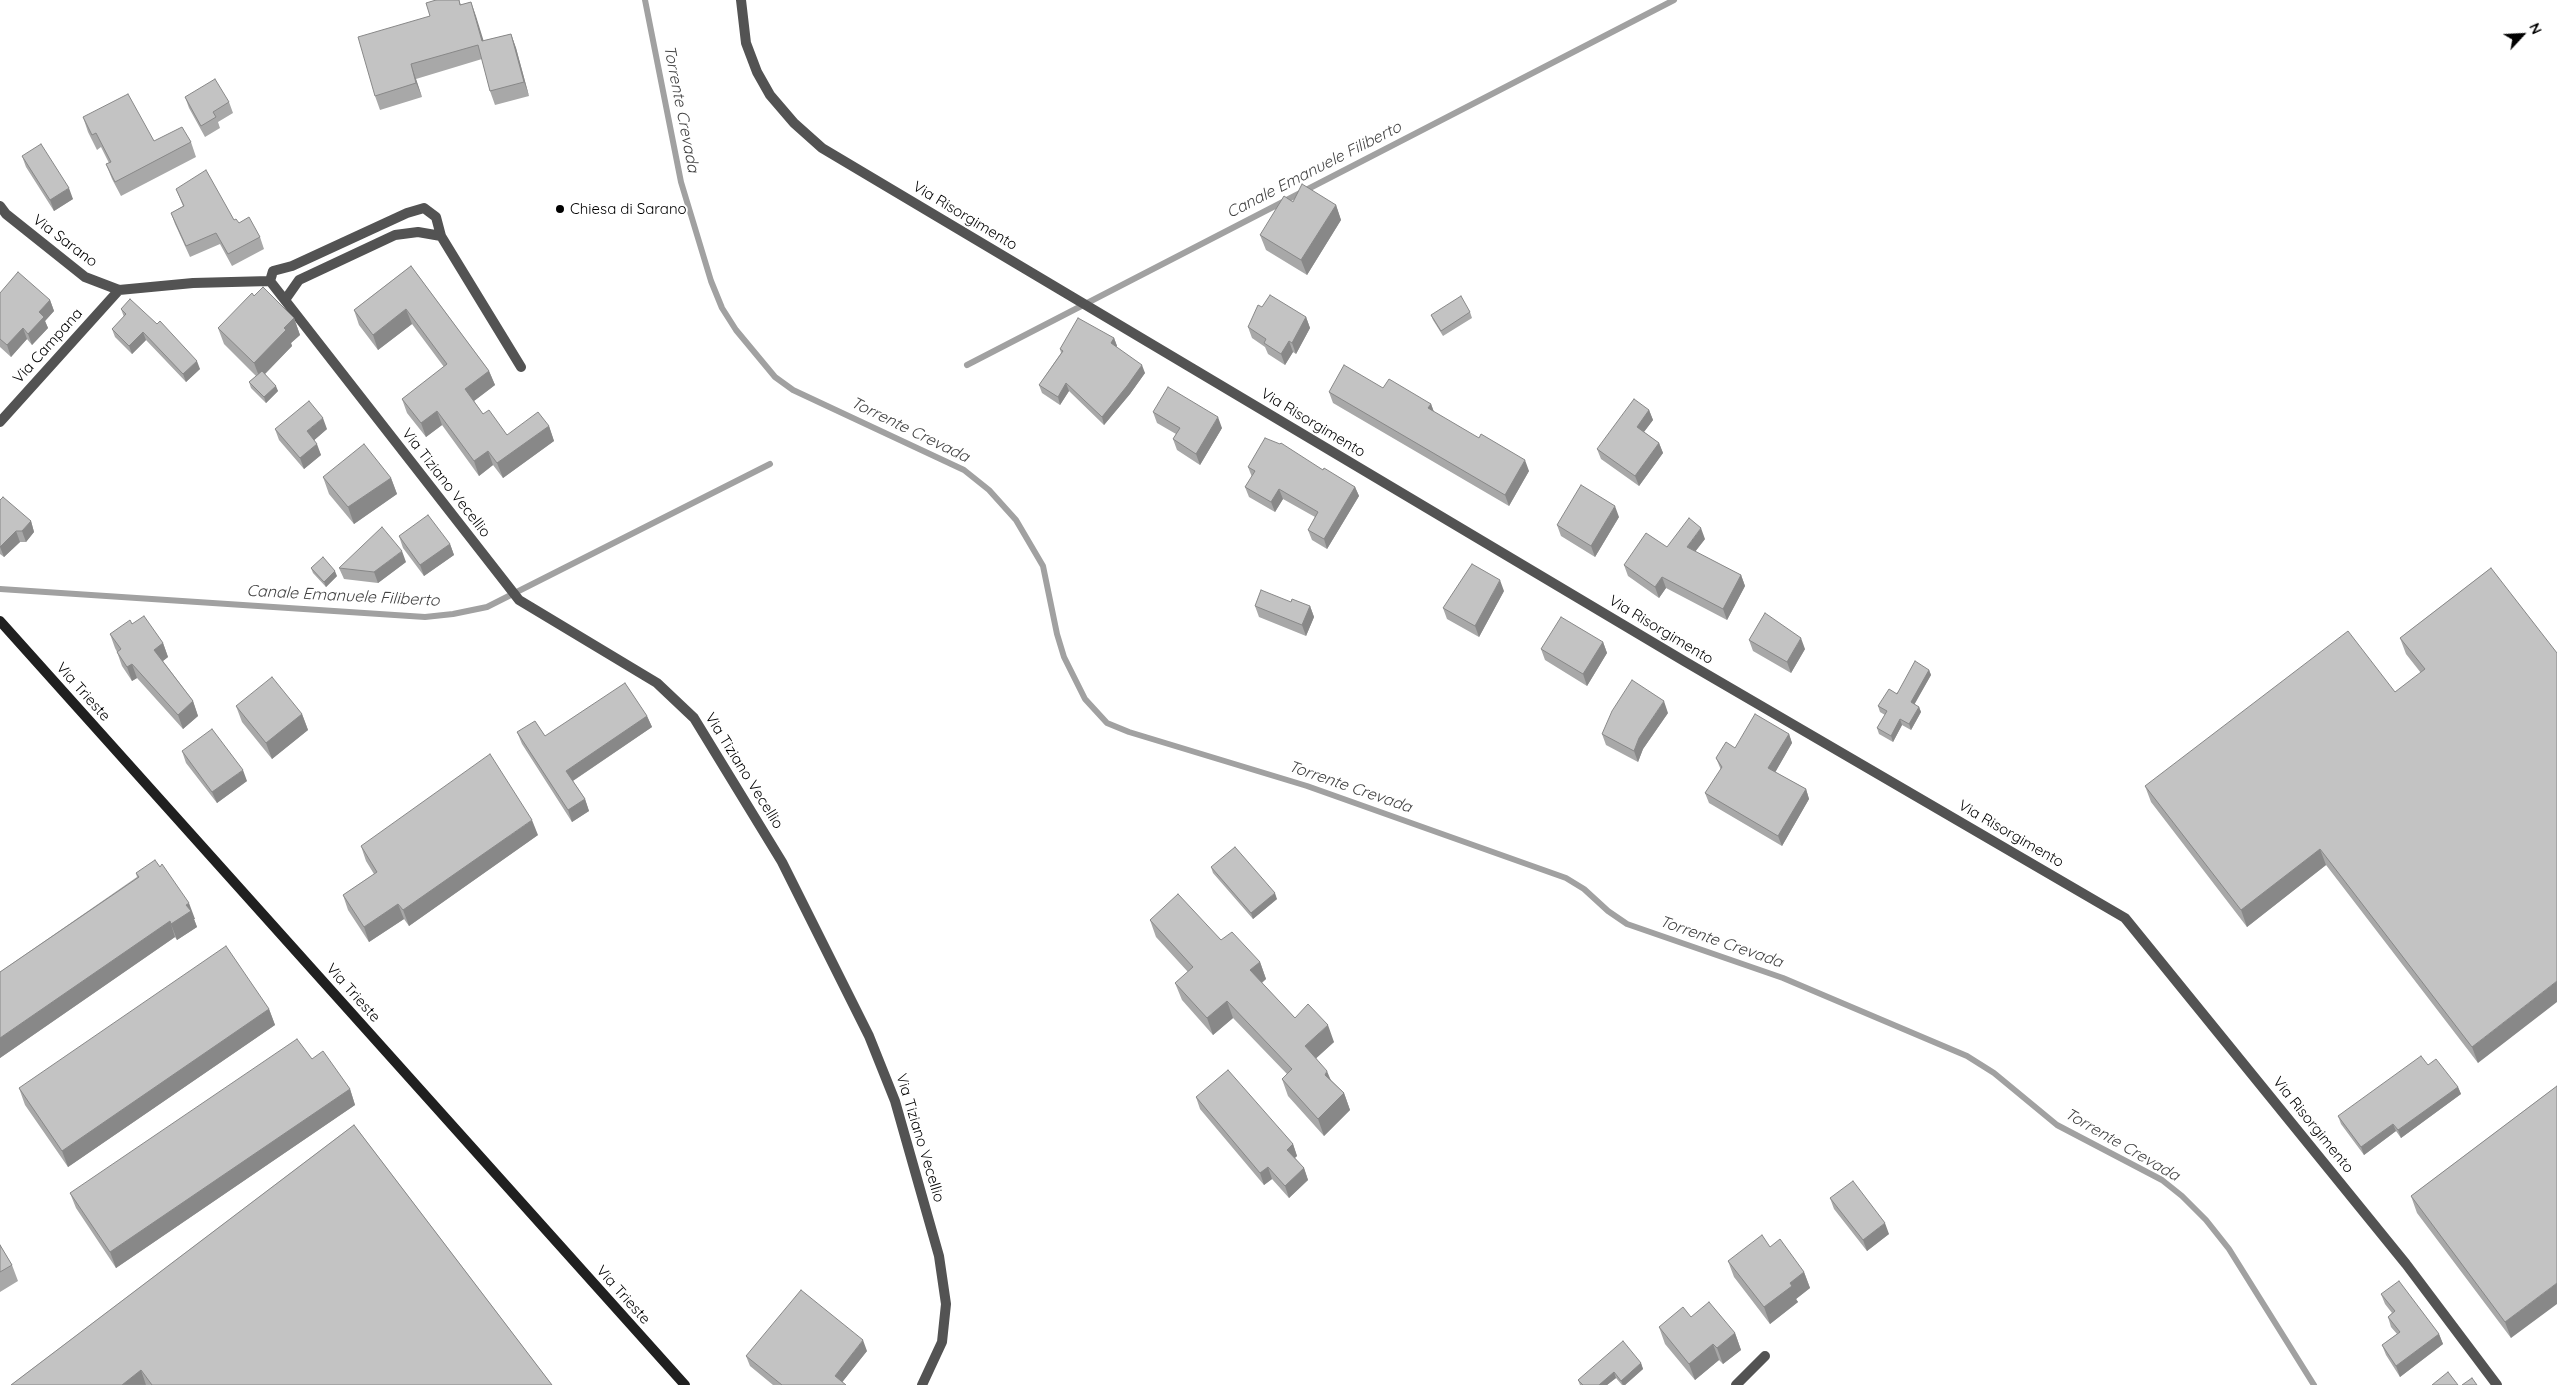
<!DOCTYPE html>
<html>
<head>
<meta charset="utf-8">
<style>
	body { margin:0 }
	#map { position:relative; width:2557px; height:1385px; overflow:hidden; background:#fff; font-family:Quicksand,sans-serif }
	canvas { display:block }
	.north { position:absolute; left:2497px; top:10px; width:50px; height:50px; -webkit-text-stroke:4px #fff; paint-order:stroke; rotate:65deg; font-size:14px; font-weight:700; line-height:20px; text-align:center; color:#000 }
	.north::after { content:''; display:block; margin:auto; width:18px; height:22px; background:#000; clip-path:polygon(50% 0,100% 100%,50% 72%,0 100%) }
</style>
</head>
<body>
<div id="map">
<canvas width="2557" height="1385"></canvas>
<div class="north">N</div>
</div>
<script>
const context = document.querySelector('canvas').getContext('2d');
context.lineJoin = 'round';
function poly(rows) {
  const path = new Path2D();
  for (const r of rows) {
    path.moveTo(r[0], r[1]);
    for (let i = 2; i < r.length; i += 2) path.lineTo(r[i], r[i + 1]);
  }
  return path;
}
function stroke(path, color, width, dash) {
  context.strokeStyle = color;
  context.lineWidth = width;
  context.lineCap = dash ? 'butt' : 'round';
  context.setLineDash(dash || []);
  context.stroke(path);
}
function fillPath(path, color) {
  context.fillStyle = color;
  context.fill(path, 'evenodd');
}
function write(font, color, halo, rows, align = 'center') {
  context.font = font + ' Quicksand,sans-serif';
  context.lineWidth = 4;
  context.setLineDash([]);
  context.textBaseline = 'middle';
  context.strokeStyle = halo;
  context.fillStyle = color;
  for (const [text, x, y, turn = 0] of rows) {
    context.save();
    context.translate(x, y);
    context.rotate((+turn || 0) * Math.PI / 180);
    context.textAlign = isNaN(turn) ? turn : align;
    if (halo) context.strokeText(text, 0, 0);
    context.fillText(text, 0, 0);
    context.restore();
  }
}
const stream = poly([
	[645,0,681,182,711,281,722,308,736,330,775,377,793,390,964,470,989,490,1016,520,1043,566,1057,634,1064,657,1085,699,1107,723,1129,732,1307,786,1566,878,1584,889,1608,911,1627,924,1783,978,1967,1056,1994,1073,2057,1125,2162,1180,2182,1196,2206,1220,2229,1249,2314,1385],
	[967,365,1674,0],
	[0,589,425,617,453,614,487,607,770,464]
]);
const street = poly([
	[741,0,746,43,757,72,770,95,794,123,822,148,1684,661,2125,918,2406,1264,2497,1385],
	[0,206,6,214,85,277,119,290,193,283,270,281,519,600,657,683,694,718,782,862,869,1036,895,1101,939,1256,946,1304,942,1342,922,1385],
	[441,236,521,367],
	[270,281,273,271,292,266,407,213,424,208,436,217,441,236,418,232,395,235,299,280,285,300],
	[0,422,119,290],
	[1736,1385,1765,1356]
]);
const secondary = poly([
	[0,621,685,1385]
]);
const wall = poly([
	[436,0,459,0,461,5,471,2,483,41,511,34,516,48,529,96,495,105,490,91,482,59,416,79,422,97,380,110,375,96,430,16],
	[185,97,229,102,233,113,218,122,220,128,205,137,189,108],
	[83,117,154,141,191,142,196,157,121,196,112,179,106,164,109,163,101,147,97,150,88,132],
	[22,156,73,199,54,211,26,167],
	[176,189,239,223,260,237,264,249,232,266,220,244,190,257,175,224,171,213,183,206],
	[1293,202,1336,205,1341,220,1307,275,1266,250,1260,235],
	[411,266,489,371,495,385,474,401,483,414,507,435,549,426,554,441,503,478,493,465,479,476,442,425,426,437,407,413,402,399,444,367,412,324,378,350,359,325,354,310],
	[0,293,50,300,54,311,45,321,48,328,32,345,27,339,11,357,0,347],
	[254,296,294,318,300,335,291,343,292,346,265,374,278,391,266,403,251,388,249,382,256,376,224,344,218,328],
	[1262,307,1306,317,1310,328,1296,354,1293,352,1285,365,1268,354,1265,347,1252,338,1248,327],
	[121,309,200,369,186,382,146,340,132,354,115,337,112,329,124,317],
	[1470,312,1472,318,1443,336,1433,320,1431,315],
	[1114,338,1117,346,1116,347,1145,373,1130,394,1104,425,1069,391,1060,405,1042,393,1039,385,1061,353,1060,349],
	[1383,388,1431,404,1434,412,1529,471,1509,506,1333,403,1329,392],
	[1649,410,1653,420,1644,432,1659,443,1663,453,1639,486,1601,459,1597,449],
	[1153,412,1222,428,1200,465,1177,450,1173,439,1176,434,1157,423],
	[275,429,327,429,314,440,321,455,304,469,279,440],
	[1248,467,1323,470,1355,487,1359,496,1327,549,1312,540,1308,530,1315,517,1283,499,1275,512,1249,497,1245,487,1252,477],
	[323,477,391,478,397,494,354,524,329,494],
	[0,500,31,521,34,532,26,542,20,542,4,557,0,554],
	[1619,517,1595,557,1561,536,1557,525],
	[399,536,450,544,454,555,424,576,403,548],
	[1705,539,1695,552,1741,575,1745,586,1727,620,1666,588,1659,598,1628,576,1624,565,1667,547],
	[406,562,378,583,344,579,339,568],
	[311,568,337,576,326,587,313,573],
	[2491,568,2478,1063,2326,865,2247,927,2151,802,2145,786,2395,692,2421,673,2406,654,2400,638],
	[1504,591,1479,637,1447,619,1443,608],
	[1291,602,1310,606,1314,617,1306,636,1259,617,1255,606],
	[132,624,163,643,168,657,163,661,193,701,198,716,183,729,137,678,132,681,122,666,117,652,115,648,110,634],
	[1749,640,1805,649,1791,673,1753,651],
	[1603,642,1607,653,1587,686,1545,660,1541,649],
	[1929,670,1931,675,1914,704,1919,707,1921,712,1911,730,1902,725,1893,742,1879,734,1877,728,1885,715,1880,712,1878,706],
	[236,706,302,714,308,730,272,759,242,722],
	[1668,713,1643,749,1638,762,1606,745,1602,734],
	[647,716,652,727,573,781,585,799,589,811,572,822,522,744,517,732,545,736],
	[1789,734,1792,743,1775,772,1806,789,1809,799,1782,846,1709,803,1705,793,1721,770,1716,758,1735,748],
	[182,751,247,781,217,803,186,763],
	[538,835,409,926,404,919,369,942,348,910,343,895,374,874,366,861,361,846],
	[1211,867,1277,899,1253,919,1213,873],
	[136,873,195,919,194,919,197,927,177,940,175,937,0,1058,0,972,137,877],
	[1150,920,1221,940,1260,962,1266,979,1262,983,1295,1018,1334,1042,1316,1058,1331,1080,1344,1093,1350,1110,1324,1136,1288,1096,1282,1079,1287,1074,1233,1018,1213,1035,1182,1000,1175,983,1188,972,1156,937],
	[269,1009,275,1025,68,1167,25,1105,19,1088],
	[312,1059,350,1089,355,1105,116,1268,76,1208,70,1193],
	[2428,1065,2458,1087,2461,1094,2401,1138,2396,1131,2364,1155,2341,1124,2338,1116],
	[2557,1086,2511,1338,2417,1213,2411,1196],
	[1196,1097,1293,1144,1297,1156,1295,1158,1304,1168,1308,1180,1289,1198,1272,1179,1264,1185,1200,1109],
	[354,1125,552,1385,11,1385],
	[1830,1198,1889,1234,1867,1251,1834,1209],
	[0,1245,12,1265,18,1281,0,1292],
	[1770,1247,1804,1272,1810,1288,1796,1299,1798,1302,1770,1324,1734,1277,1728,1261],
	[2381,1294,2439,1334,2443,1344,2400,1377,2386,1355,2382,1345,2397,1334,2391,1327,2388,1317,2392,1313,2385,1304],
	[1691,1317,1735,1333,1741,1350,1723,1364,1719,1360,1695,1380,1665,1344,1659,1327],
	[867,1351,842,1382,846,1385,773,1385,750,1366,746,1356],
	[1641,1363,1643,1369,1625,1385,1622,1385,1616,1378,1607,1385,1580,1385,1578,1380]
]);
const shadedWall = poly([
	[471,2,476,16,488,55,482,41],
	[511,34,516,48,529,96,524,82],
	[411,64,422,97,416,83],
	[69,188,73,199,54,211,50,200],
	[1336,205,1341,220,1307,275,1301,260],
	[50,300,54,311,45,321,48,328,32,345,28,334,39,312],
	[406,309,412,324,378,350,373,335],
	[1306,317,1310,328,1296,354,1292,343],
	[294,318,300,335,291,343,292,346,260,379,254,363,284,328],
	[23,328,27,339,11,357,7,345],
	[143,332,146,340,132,354,129,346],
	[1114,338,1117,346,1114,351,1111,343],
	[1289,341,1293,352,1285,365,1281,354],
	[197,361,200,369,186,382,183,374],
	[1142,365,1145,373,1130,394,1104,425,1102,417],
	[489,371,495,385,470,404,465,389],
	[1066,383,1069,391,1060,405,1058,397],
	[276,386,278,391,266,403,264,397],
	[1431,404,1435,415,1428,408],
	[1649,410,1653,420,1640,437,1637,427],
	[437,411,442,425,426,437,421,423],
	[1218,417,1222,428,1200,465,1196,454],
	[323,418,327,429,311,443,307,431],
	[549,426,554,441,503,478,497,463],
	[1659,443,1663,453,1639,486,1635,476],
	[317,444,321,455,304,469,300,458],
	[488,451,493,465,479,476,474,461],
	[1525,460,1529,471,1509,506,1505,495],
	[391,478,397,494,354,524,348,507],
	[1355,487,1359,496,1327,549,1324,539],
	[1279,489,1283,499,1275,512,1271,502],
	[1615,506,1619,517,1595,557,1591,546],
	[31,521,34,532,26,542,22,531],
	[1701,528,1705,539,1690,558,1687,547],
	[16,531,20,542,4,557,0,547],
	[450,544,454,555,424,576,420,565],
	[402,551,406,562,378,583,374,572],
	[335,571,337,576,326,587,324,582],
	[1741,575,1745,586,1727,620,1723,609],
	[1662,577,1666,588,1659,598,1655,587],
	[1500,580,1504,591,1479,637,1475,626],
	[1310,606,1314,617,1306,636,1302,625],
	[1801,638,1805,649,1791,673,1787,662],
	[1603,642,1607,653,1587,686,1583,674],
	[163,643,168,657,159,664,154,650],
	[132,664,137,678,132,681,127,667],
	[1929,670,1931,675,1913,707,1911,702],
	[193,701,198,716,183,729,178,715],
	[1664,701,1668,713,1643,749,1638,762,1634,751,1639,738],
	[1919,707,1921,712,1911,730,1909,724],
	[302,714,308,730,272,759,266,743],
	[647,716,652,727,571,782,566,771],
	[1900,719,1902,725,1893,742,1891,736],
	[1789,734,1792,743,1772,778,1768,768],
	[243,770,247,781,217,803,212,792],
	[1806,789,1809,799,1782,846,1778,836],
	[585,799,589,811,572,822,568,810],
	[532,820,538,835,409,926,403,910],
	[2320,849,2326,865,2247,927,2241,910],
	[1275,893,1277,899,1253,919,1251,913],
	[189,903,195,919,194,919,197,927,177,940,171,924,186,905],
	[398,904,404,919,369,942,364,927],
	[170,921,175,937,0,1058,0,1038],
	[1260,962,1266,979,1256,987,1250,970],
	[2557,981,2557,1002,2478,1063,2472,1047],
	[1227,1001,1233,1018,1213,1035,1207,1018],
	[269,1009,275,1025,68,1167,62,1151],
	[1328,1025,1334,1042,1311,1063,1305,1046],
	[1327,1071,1334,1088,1325,1075],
	[2458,1087,2461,1094,2401,1138,2398,1130],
	[350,1089,355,1105,116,1268,110,1252],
	[1344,1093,1350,1110,1324,1136,1318,1119],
	[2393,1124,2396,1131,2364,1155,2361,1147],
	[1293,1144,1297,1156,1291,1161,1287,1150],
	[1268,1167,1272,1179,1264,1185,1260,1173],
	[1304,1168,1308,1180,1289,1198,1285,1186],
	[1885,1223,1889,1234,1867,1251,1863,1240],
	[1804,1272,1810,1288,1796,1299,1798,1302,1770,1324,1764,1307,1790,1283],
	[2557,1283,2557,1304,2511,1338,2505,1322],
	[1735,1333,1741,1350,1723,1364,1717,1348],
	[2439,1334,2443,1344,2400,1377,2396,1366],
	[863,1340,867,1351,840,1385,835,1376],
	[1713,1344,1719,1360,1695,1380,1689,1364],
	[1641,1363,1643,1369,1625,1385,1623,1385,1621,1381],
	[141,1370,146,1385,122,1385],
	[1614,1372,1616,1378,1607,1385,1599,1385]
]);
const building = poly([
	[436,0,459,0,460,5,471,2,482,41,511,34,524,82,490,91,478,45,411,64,416,83,375,96,358,37,430,16,426,3,436,0],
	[215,79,229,102,213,112,216,117,201,126,185,97,215,79],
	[128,94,154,141,182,127,191,142,115,182,106,164,111,162,96,133,92,135,83,117,128,94],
	[41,144,69,188,50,200,22,156,41,144],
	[206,170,234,220,236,219,239,223,249,217,260,237,228,254,216,233,186,246,171,213,184,206,176,189,206,170],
	[1302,184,1336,205,1301,260,1260,235,1284,196,1293,202,1302,184],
	[411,266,489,371,465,389,483,414,489,410,507,435,538,412,549,426,497,463,488,451,474,461,437,411,421,423,402,399,447,364,406,309,373,335,354,310,411,266],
	[18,272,50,300,39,312,44,317,28,334,23,328,7,345,0,339,0,293,18,272],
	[263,287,294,318,284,328,286,330,254,363,218,328,252,293,254,296,263,287],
	[1270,295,1306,317,1292,343,1289,341,1281,354,1264,343,1266,339,1248,327,1258,305,1262,307,1270,295],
	[1461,296,1470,312,1441,331,1431,315,1461,296],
	[130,299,157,324,160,321,197,361,183,374,143,332,129,346,112,329,126,314,121,309,130,299],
	[1078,318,1114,338,1111,343,1142,365,1127,386,1102,417,1066,383,1058,397,1039,385,1063,351,1060,349,1078,318],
	[1344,365,1383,388,1389,379,1431,404,1428,408,1479,438,1481,434,1525,460,1505,495,1329,392,1344,365],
	[262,371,276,386,264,397,249,382,262,371],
	[1168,387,1218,417,1196,454,1173,439,1180,428,1153,412,1168,387],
	[1634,399,1649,410,1637,427,1659,443,1635,476,1597,449,1634,399],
	[309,401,323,418,307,431,317,444,300,458,275,429,309,401],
	[1265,438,1280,444,1281,443,1323,470,1324,468,1355,487,1324,539,1308,530,1318,512,1279,489,1271,502,1245,487,1255,471,1248,467,1265,438],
	[364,444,391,478,348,507,323,477,364,444],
	[1581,485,1615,506,1591,546,1557,525,1581,485],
	[3,497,31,521,22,531,16,531,0,547,0,500,3,497],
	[428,515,450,544,420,565,399,536,428,515],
	[1689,518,1701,528,1687,547,1741,575,1723,609,1662,577,1655,587,1624,565,1646,533,1667,547,1689,518],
	[382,527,402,551,374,572,339,568,382,527],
	[323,557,335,571,324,582,311,568,323,557],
	[1472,564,1500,580,1475,626,1443,608,1472,564],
	[2491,568,2557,653,2557,981,2472,1047,2320,849,2241,910,2145,786,2348,631,2395,692,2425,669,2400,638,2491,568],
	[1261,590,1291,602,1292,599,1310,606,1302,625,1255,606,1261,590],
	[1765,613,1801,638,1787,662,1749,640,1765,613],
	[144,616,163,643,154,650,193,701,178,715,132,664,127,667,117,652,121,649,110,634,130,620,132,624,144,616],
	[1561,617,1603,642,1583,674,1541,649,1561,617],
	[1915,661,1929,670,1911,702,1919,707,1909,724,1900,719,1891,736,1877,728,1887,711,1878,706,1889,689,1897,694,1915,661],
	[272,677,302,714,266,743,236,706,272,677],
	[1632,680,1664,701,1639,738,1634,751,1602,734,1612,711,1632,680],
	[625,683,647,716,566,771,585,799,568,810,517,732,535,721,545,736,625,683],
	[1755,714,1789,734,1768,768,1806,789,1778,836,1705,793,1722,767,1716,758,1726,742,1735,748,1755,714],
	[212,729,243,770,212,792,182,751,212,729],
	[490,754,532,820,403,910,398,904,364,927,343,895,377,872,361,846,490,754],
	[1235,847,1275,893,1251,913,1211,867,1235,847],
	[155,860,160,867,162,864,189,903,186,905,191,911,171,924,170,921,0,1038,0,972,139,877,136,873,155,860],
	[1178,894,1221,940,1232,932,1260,962,1250,970,1295,1018,1308,1004,1328,1025,1305,1046,1327,1071,1325,1075,1344,1093,1318,1119,1282,1079,1292,1069,1227,1001,1207,1018,1175,983,1193,967,1150,920,1178,894],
	[226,946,269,1009,62,1151,19,1088,226,946],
	[297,1039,312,1059,323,1051,350,1089,110,1252,70,1193,297,1039],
	[2421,1056,2428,1065,2436,1059,2458,1087,2398,1130,2393,1124,2361,1147,2338,1116,2421,1056],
	[1228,1070,1293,1144,1287,1150,1304,1168,1285,1186,1268,1167,1260,1173,1196,1097,1228,1070],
	[2557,1086,2557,1283,2505,1322,2411,1196,2557,1086],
	[354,1125,552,1385,152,1385,141,1370,122,1385,11,1385,354,1125],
	[1853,1181,1885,1223,1863,1240,1830,1198,1853,1181],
	[1762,1235,1770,1247,1780,1239,1804,1272,1790,1283,1792,1286,1764,1307,1728,1261,1762,1235],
	[0,1245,12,1265,0,1272,0,1245],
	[2399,1281,2439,1334,2396,1366,2382,1345,2400,1332,2388,1317,2395,1311,2381,1294,2399,1281],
	[801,1290,863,1340,835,1376,846,1385,782,1385,746,1356,801,1290],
	[1709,1302,1735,1333,1717,1348,1713,1344,1689,1364,1659,1327,1683,1307,1691,1317,1709,1302],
	[1623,1341,1641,1363,1621,1381,1614,1372,1599,1385,1583,1385,1578,1380,1623,1341],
	[2448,1372,2458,1385,2432,1385,2448,1372],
	[2472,1378,2477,1385,2462,1385,2472,1378]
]);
const markers = [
	[560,209,5,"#000"]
];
const poiNames = [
	["Chiesa di Sarano",570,209]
];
const streetNames = [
	["Via Risorgimento",965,216,31],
	["Via Sarano",65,241,37],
	["Via Campana",48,346,-48],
	["Via Risorgimento",1313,423,31],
	["Via Tiziano Vecellio",446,483,52],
	["Via Risorgimento",1661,630,31],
	["Via Trieste",83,692,48],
	["Via Tiziano Vecellio",744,771,58],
	["Via Risorgimento",2011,834,30],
	["Via Trieste",353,993,48],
	["Via Risorgimento",2313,1125,51],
	["Via Tiziano Vecellio",920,1138,73],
	["Via Trieste",623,1295,48]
];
const waterNames = [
	["Torrente Crevada",681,109,79],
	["Canale Emanuele Filiberto",1314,170,-27],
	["Torrente Crevada",910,430,26],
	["Canale Emanuele Filiberto",343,596,3],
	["Torrente Crevada",1350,787,19],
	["Torrente Crevada",1721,942,19],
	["Torrente Crevada",2122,1145,30]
];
stroke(stream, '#a1a1a1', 6);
stroke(street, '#535353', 10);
stroke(secondary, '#202020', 10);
fillPath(wall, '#a8a8a8');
fillPath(shadedWall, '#888');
fillPath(building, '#c3c3c3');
stroke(building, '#888', 1);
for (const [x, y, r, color] of markers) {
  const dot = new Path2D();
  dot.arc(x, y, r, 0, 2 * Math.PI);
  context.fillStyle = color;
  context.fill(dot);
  stroke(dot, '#fff', 2);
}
write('15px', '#000', '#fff', poiNames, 'left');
write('15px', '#000', '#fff', streetNames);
write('italic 16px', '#424242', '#fff', waterNames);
</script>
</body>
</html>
